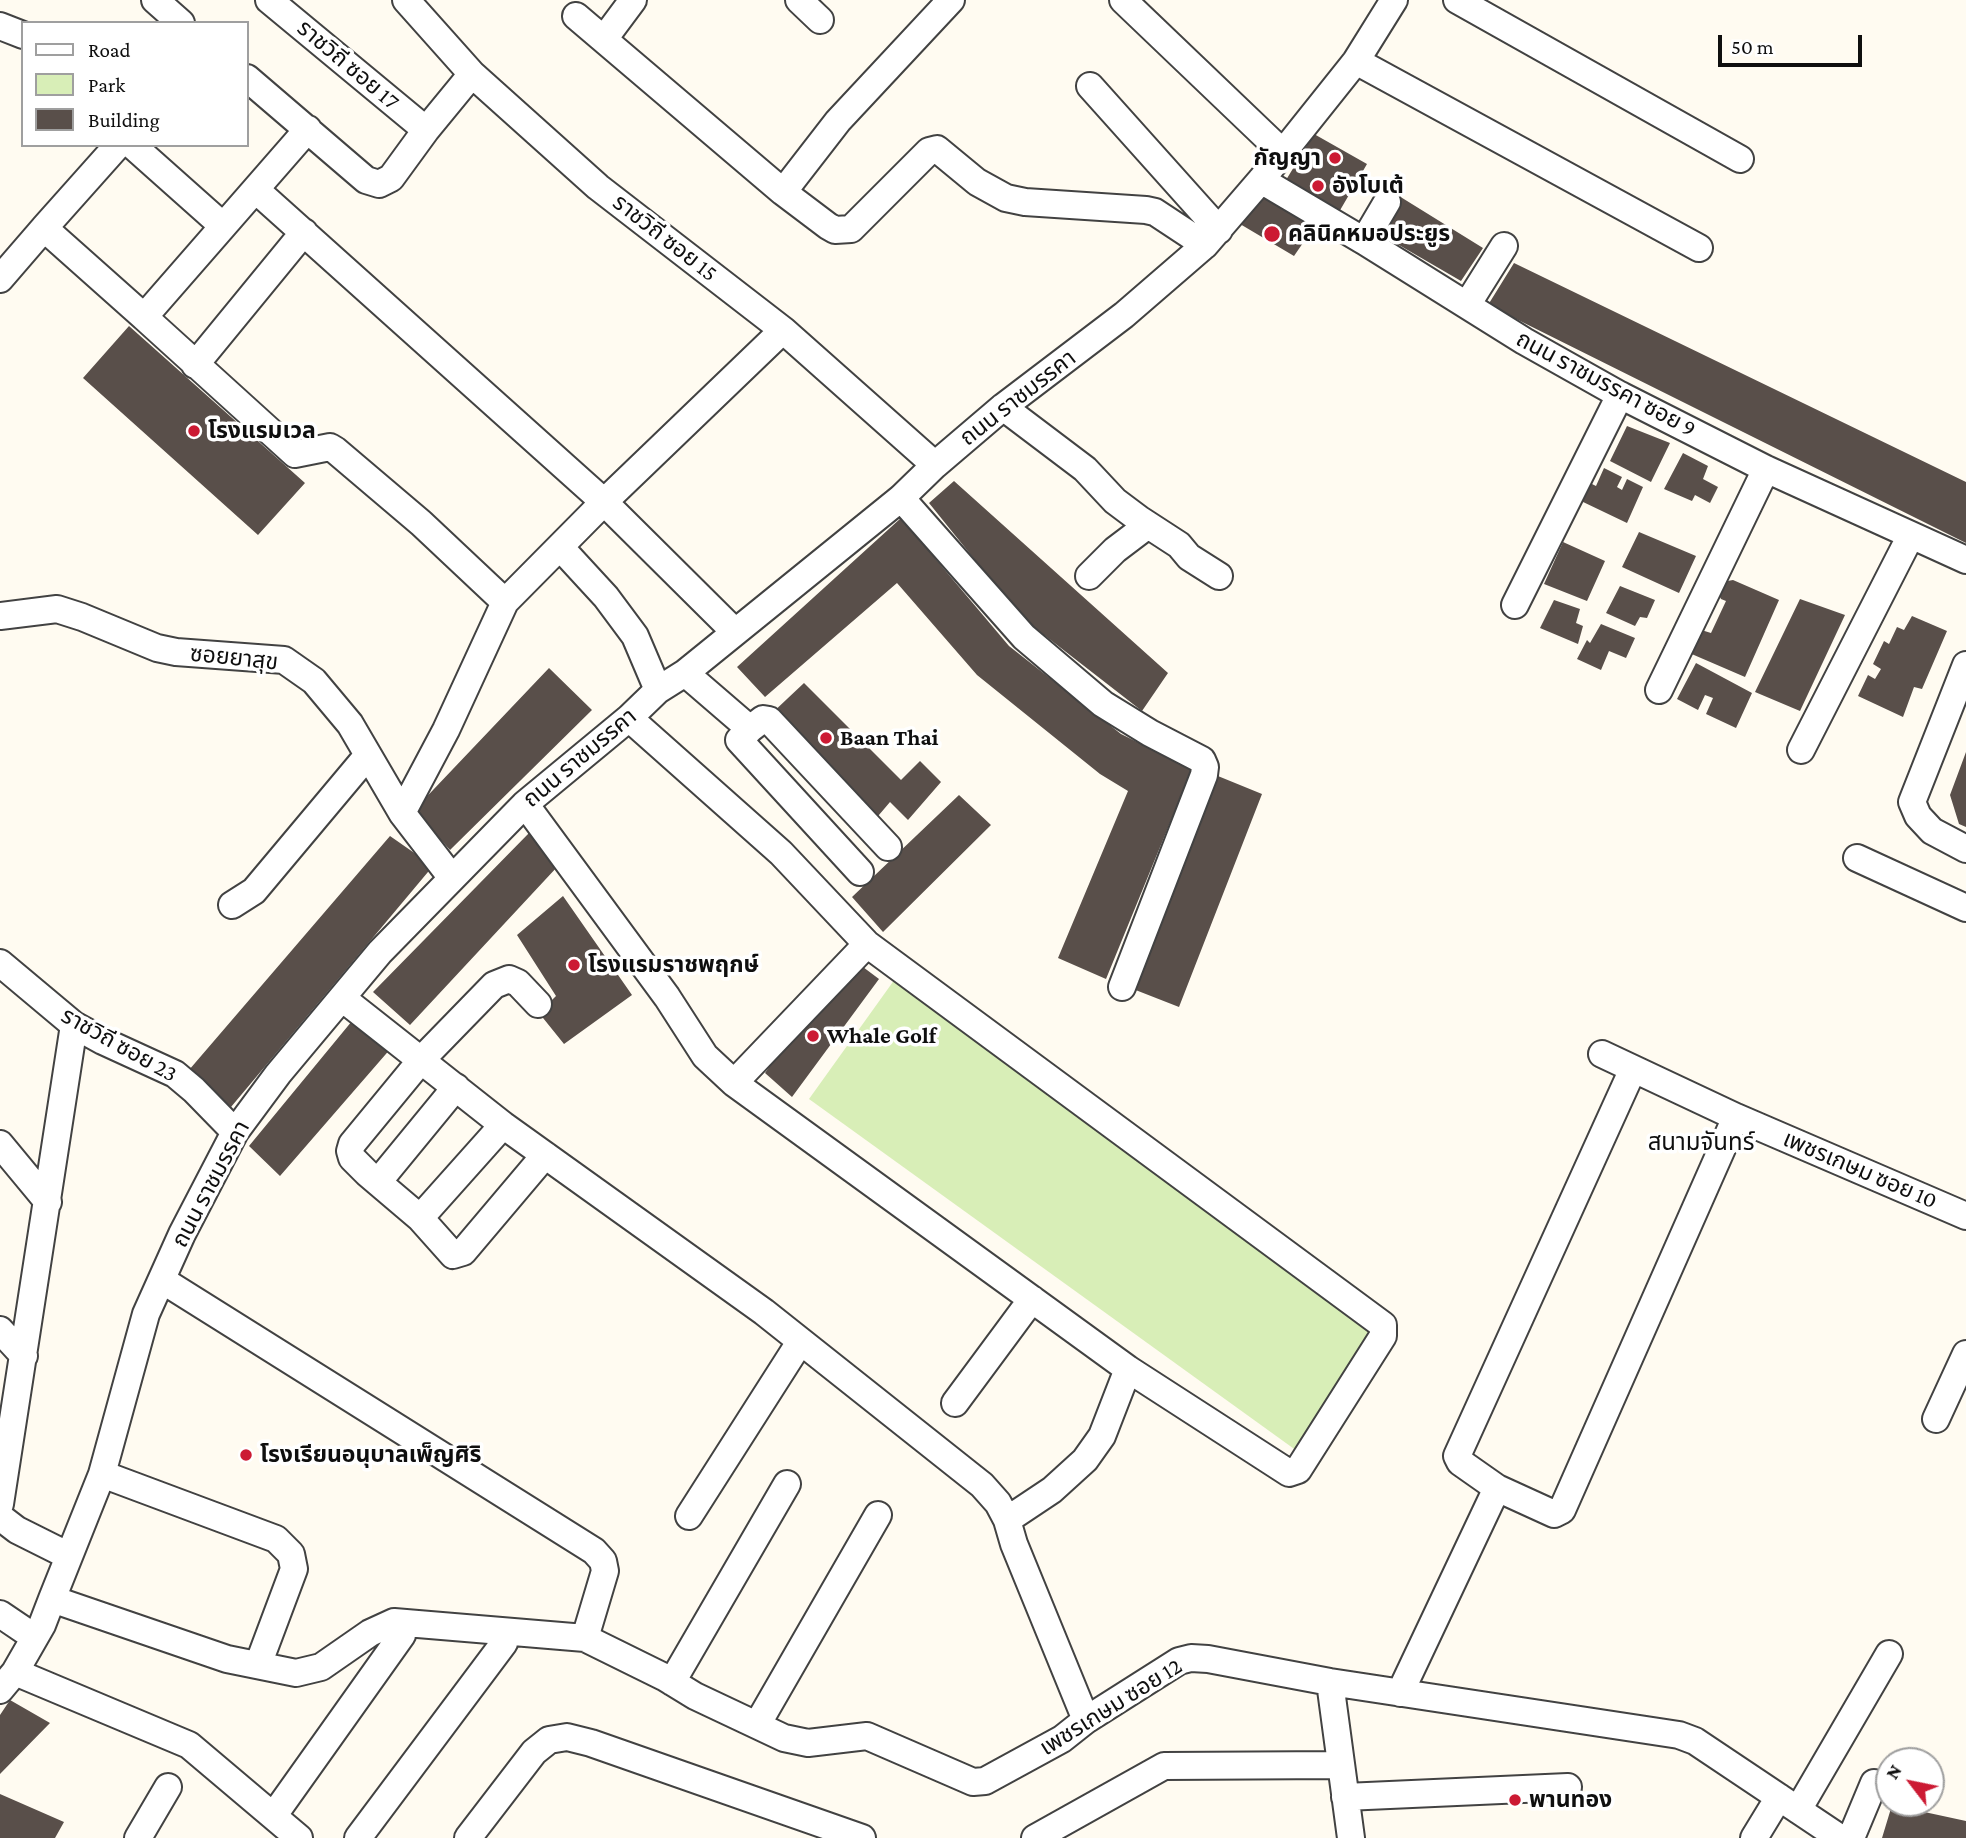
<!DOCTYPE html>
<html>
<head>
<meta charset="utf-8">
<style>
	body { margin:0 }
	#map { position:relative; width:1966px; height:1838px; overflow:hidden; background:#fffbf1; font-family:"Crimson Pro",serif }
	canvas { display:block }
	.legend { position:absolute; left:21px; top:21px; width:228px; height:126px; box-sizing:border-box; background:#fff; border:2px solid #9f9f9f; margin:0; padding:9px 12px; list-style:none; font-size:21px; color:#0f0f0f }
	.legend li { display:flex; align-items:center; gap:14px; height:35px }
	.legend b { width:35px; border:2px solid #9f9f9f }
	.north { position:absolute; left:1875px; top:1747px; width:70px; height:70px; box-sizing:border-box; background:#fff; border:2px solid #9f9f9f; border-radius:50%; rotate:302deg; font-size:19px; font-weight:700; line-height:28px; text-align:center; color:#0f0f0f }
	.north::after { content:''; display:block; margin:auto; width:24px; height:32px; background:#cc1a33; clip-path:polygon(50% 0,100% 100%,50% 72%,0 100%) }
	.scale { position:absolute; left:1718px; top:35px; width:144px; height:32px; box-sizing:border-box; border:4px solid #0f0f0f; border-top:0; padding-left:9px; font-size:21px; line-height:24px; white-space:nowrap; color:#0f0f0f; -webkit-text-stroke:5px #fff; paint-order:stroke }
</style>
</head>
<body>
<div id="map">
<canvas width="1966" height="1838"></canvas>
<ul class="legend">
<li><b style="height:9px;background:#fff"></b>Road</li>
<li><b style="height:19px;background:#d8eeb7"></b>Park</li>
<li><b style="height:19px;background:#594f4a"></b>Building</li>
</ul>
<div class="north">N</div>
<div class="scale">50 m</div>
</div>
<script>
const context = document.querySelector('canvas').getContext('2d');
context.lineJoin = 'round';
function fillPath(path, color) {
  context.fillStyle = color;
  context.fill(path, 'evenodd');
}
function poly(rows) {
  const path = new Path2D();
  for (const r of rows) {
    path.moveTo(r[0], r[1]);
    for (let i = 2; i < r.length; i += 2) path.lineTo(r[i], r[i + 1]);
  }
  return path;
}
function stroke(path, color, width, dash) {
  context.strokeStyle = color;
  context.lineWidth = width;
  context.lineCap = dash ? 'butt' : 'round';
  context.setLineDash(dash || []);
  context.stroke(path);
}
function write(font, color, halo, rows, align = 'center') {
  context.font = font + ' "Crimson Pro","Noto Sans Thai",serif';
  context.lineWidth = 7;
  context.setLineDash([]);
  context.textBaseline = 'middle';
  context.strokeStyle = halo;
  context.fillStyle = color;
  for (const [text, x, y, turn = 0] of rows) {
    context.save();
    context.translate(x, y);
    context.rotate((+turn || 0) * Math.PI / 180);
    context.textAlign = isNaN(turn) ? turn : align;
    if (halo) context.strokeText(text, 0, 0);
    context.fillText(text, 0, 0);
    context.restore();
  }
}
const green = poly([
	[900,972,1380,1330,1297,1451,809,1099]
]);
const building = poly([
	[1314,134,1367,164,1339,212,1286,180],
	[1262,192,1316,224,1294,256,1240,224],
	[1399,196,1483,248,1461,281,1380,234],
	[1514,263,1966,482,1966,543,1488,305],
	[129,326,305,483,258,535,83,378],
	[1627,426,1670,443,1651,482,1610,461],
	[1683,453,1708,466,1703,479,1718,487,1710,503,1695,495,1692,501,1664,489],
	[1604,468,1622,477,1617,487,1622,490,1627,479,1643,487,1627,523,1581,501,1590,483,1596,486],
	[954,481,1168,673,1142,711,1021,617,929,503],
	[901,518,1009,646,1121,734,1192,769,1106,979,1058,958,1128,791,1100,774,977,675,897,583,765,697,737,667],
	[1639,532,1696,556,1679,593,1622,567],
	[1563,542,1605,561,1587,601,1544,584],
	[1733,580,1779,600,1745,677,1687,652,1698,629,1711,633,1726,601,1721,599,1717,591,1722,582],
	[1620,586,1655,600,1647,618,1640,617,1635,626,1606,613],
	[1800,599,1845,615,1800,711,1755,692],
	[1554,600,1580,609,1576,623,1583,626,1578,644,1540,628],
	[1912,616,1947,631,1922,689,1914,687,1903,717,1858,696,1868,675,1875,679,1881,669,1873,664,1884,641,1889,644,1897,627,1904,630],
	[1601,624,1635,638,1626,658,1609,651,1601,670,1577,659,1587,640,1590,643],
	[1696,663,1752,693,1736,728,1706,714,1713,698,1705,695,1698,710,1677,699],
	[549,668,592,710,450,850,414,810],
	[804,683,901,780,920,761,941,782,908,820,890,802,873,822,770,715],
	[1966,752,1966,827,1959,824,1950,795],
	[1213,774,1262,794,1179,1007,1133,989],
	[959,795,991,825,883,932,852,897],
	[529,833,558,866,410,1025,373,992],
	[390,836,433,866,231,1107,189,1070],
	[563,896,632,995,564,1044,539,1013,556,996,517,935],
	[859,964,879,979,792,1097,765,1073,821,991,833,1000],
	[352,1021,392,1047,280,1176,249,1146],
	[10,1700,50,1723,0,1774,0,1715],
	[0,1794,64,1822,55,1838,0,1838],
	[1892,1805,1966,1821,1966,1838,1882,1838]
]);
const minor = poly([
	[155,0,181,23],
	[269,0,426,130],
	[406,0,472,74,598,187,783,330,935,465],
	[799,0,820,20],
	[1123,0,1282,152],
	[1457,0,1740,159],
	[576,16,783,192,838,121,951,0],
	[0,26,23,35],
	[604,39,633,0],
	[1356,61,1699,248],
	[247,78,366,180,379,184,391,178,426,130,472,74],
	[1090,86,1219,230],
	[118,145,44,228,144,317,308,129],
	[132,145,223,226],
	[1261,180,1364,241,1524,341,1620,395,1766,469,1966,560],
	[256,190,604,502,505,602,446,730,402,813],
	[783,192,828,226,835,230,851,229,929,151,937,149,977,182,1006,198,1025,202,1146,210,1155,212,1205,245],
	[1364,241,1387,202],
	[0,279,44,228],
	[1467,305,1504,246],
	[144,317,295,454,330,447,335,450,421,523,505,602],
	[195,365,304,232],
	[1003,407,1085,469,1115,501,1139,519,1179,545,1189,557,1219,576],
	[901,498,1024,637,1103,704,1150,733,1202,760,1205,767,1204,775,1122,987],
	[560,547,606,597,635,636,658,690],
	[1089,576,1115,550,1148,525],
	[1515,605,1620,395],
	[0,616,57,609,82,617,157,648,176,652,284,660,314,681,350,724,402,813,452,878],
	[734,631,604,502,783,330],
	[1966,665,1912,802,1918,816,1932,831,1966,849],
	[685,673,750,729,739,740,860,872],
	[1659,690,1766,469],
	[750,729,763,719,769,720,888,847],
	[1801,750,1911,535],
	[525,804,667,997,705,1056,734,1083,1128,1369,1289,1473,1298,1470,1383,1336,1383,1325,867,944,781,853,629,718],
	[1857,858,1966,908],
	[232,905,254,891,368,755],
	[0,963,74,1025,103,1041,175,1074,194,1090,235,1132],
	[342,998,503,1125,764,1312,982,1485,998,1503,1007,1520,1014,1544,1086,1720],
	[1602,1054,1736,1117,1966,1216],
	[1633,1069,1457,1456,1460,1462,1497,1488,1554,1514,1562,1510,1736,1117],
	[734,1083,867,944],
	[503,1125,420,1218,367,1173,352,1158,350,1151,352,1144,422,1059,494,985,509,979,518,983,538,1004],
	[0,1144,48,1202],
	[378,1182,456,1087],
	[420,1218,453,1255,463,1252,545,1155],
	[162,1280,594,1551,603,1561,605,1571,585,1638],
	[0,1330,24,1356],
	[955,1403,1032,1299],
	[1936,1419,1966,1354],
	[102,1474,276,1539,291,1554,294,1569,258,1665],
	[0,1504,74,1025],
	[689,1516,800,1342],
	[0,1517,17,1530,69,1556],
	[1007,1520,1052,1490,1085,1460,1102,1436,1128,1369],
	[52,1599,227,1659,296,1673,321,1667,370,1633,394,1622,585,1638,664,1677,695,1696,784,1738,808,1743,867,1736,973,1782,985,1781,1062,1739,1086,1720,1179,1661,1191,1658,1208,1659,1330,1682,1679,1735,1695,1741,1840,1838],
	[0,1614,34,1637],
	[15,1672,189,1745,299,1838],
	[672,1682,787,1484],
	[1330,1682,1351,1838],
	[0,1690,15,1672,42,1625,52,1599,102,1474,146,1314,182,1234,235,1132,278,1074,380,952,525,804,629,718,658,690,685,673,901,498,935,465,1003,407,1124,315,1205,245,1261,180,1356,61,1394,0],
	[1400,1693,1497,1488],
	[757,1725,878,1515],
	[1345,1797,1568,1787],
	[1798,1810,1889,1654],
	[274,1815,402,1635],
	[138,1838,168,1787],
	[358,1838,504,1643],
	[468,1838,534,1752,549,1740,567,1737,591,1743,862,1838],
	[1035,1838,1164,1766,1341,1765],
	[1754,1838,1779,1797],
	[1851,1838,1874,1783]
]);
const markers = [
	[1335,158,7,"#cc1a33"],
	[1318,186,7,"#cc1a33"],
	[1272,234,9,"#cc1a33"],
	[194,431,7,"#cc1a33"],
	[826,738,7,"#cc1a33"],
	[574,965,7,"#cc1a33"],
	[813,1036,7,"#cc1a33"],
	[246,1455,7,"#cc1a33"],
	[1515,1800,7,"#cc1a33"]
];
const streetNames = [
	["ราชวิถี ซอย 17",348,65,40],
	["ราชวิถี ซอย 15",665,238,38],
	["ถนน ราชมรรคา ซอย 9",1606,384,28],
	["ถนน ราชมรรคา",1018,398,-38],
	["ซอยยาสุข",234,658,6],
	["ถนน ราชมรรคา",580,758,-40],
	["ราชวิถี ซอย 23",119,1045,29],
	["เพชรเกษม ซอย 10",1860,1170,23],
	["ถนน ราชมรรคา",211,1184,-62],
	["เพชรเกษม ซอย 12",1111,1707,-32]
];
const poiNames = [
	["กัญญา",1321,158,"right"],
	["อังโบเต้",1332,186],
	["คลินิคหมอประยูร",1288,234],
	["โรงแรมเวล",208,431],
	["Baan Thai",840,738],
	["โรงแรมราชพฤกษ์",588,965],
	["Whale Golf",827,1036],
	["โรงเรียนอนุบาลเพ็ญศิริ",260,1455],
	["พานทอง",1529,1800]
];
const neighbourhoodNames = [
	["สนามจันทร์",1701,1143]
];
fillPath(green, '#d8eeb7');
fillPath(building, '#594f4a');
stroke(minor, '#424242', 30);
stroke(minor, '#fff', 26);
for (const [x, y, r, color] of markers) {
  const dot = new Path2D();
  dot.arc(x, y, r, 0, 2 * Math.PI);
  context.fillStyle = color;
  context.fill(dot);
  stroke(dot, '#fff', 2.5);
}
write('23px', '#0f0f0f', '#fff', streetNames);
write('bold 23px', '#0f0f0f', '#fff', poiNames, 'left');
write('24px', '#0f0f0f', '#fff', neighbourhoodNames);
</script>
</body>
</html>
